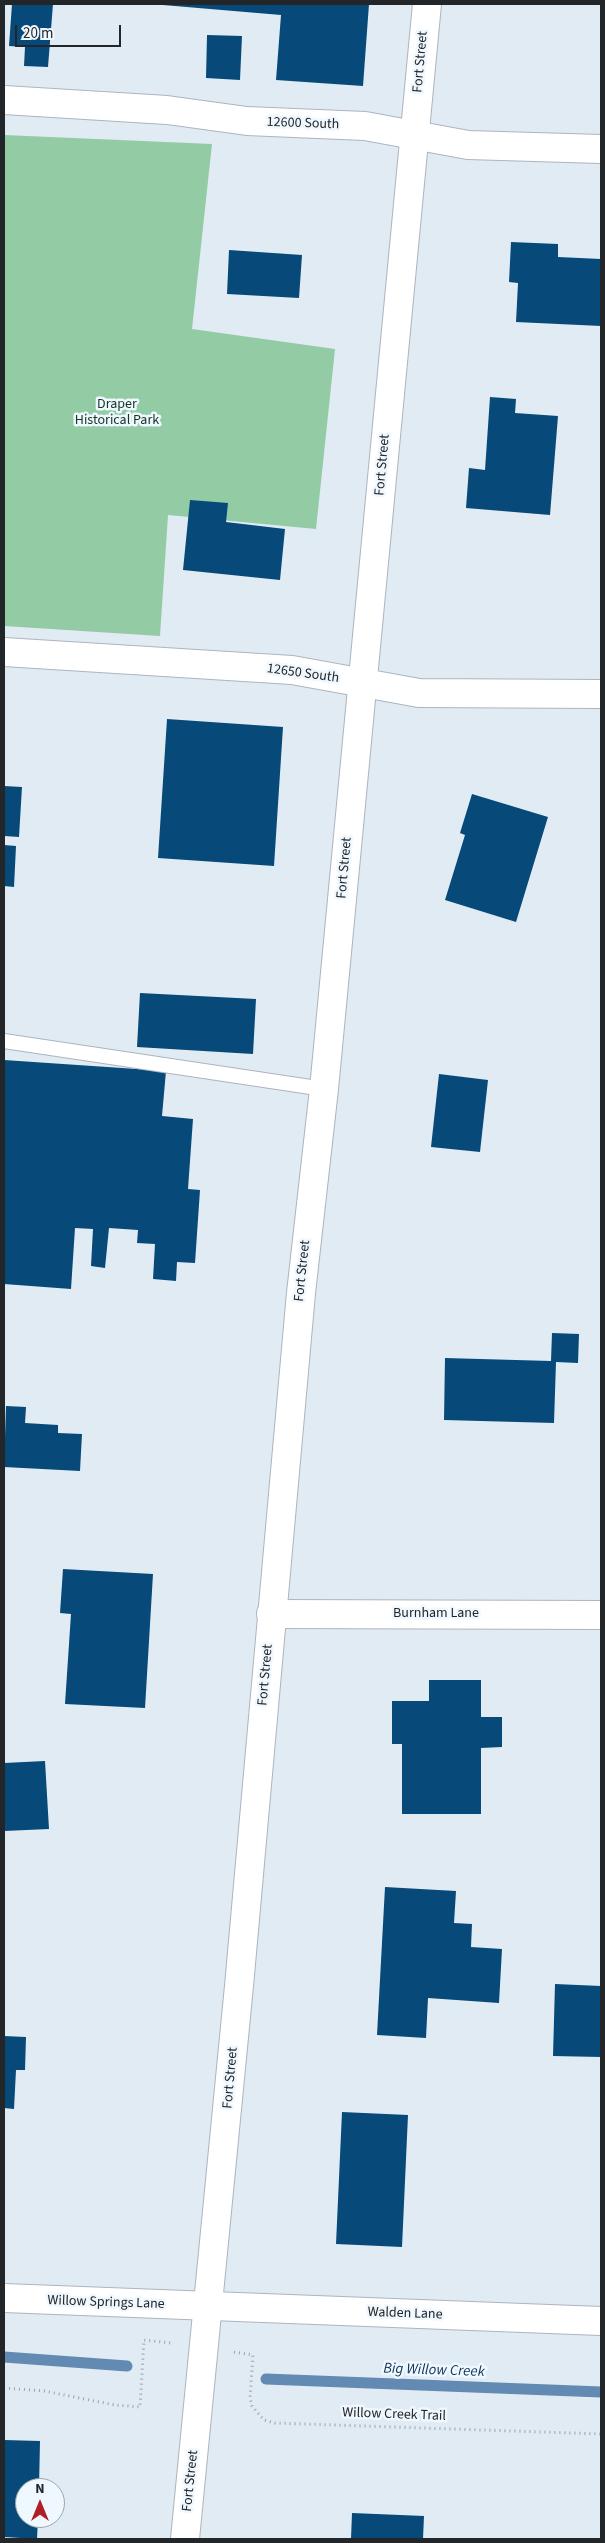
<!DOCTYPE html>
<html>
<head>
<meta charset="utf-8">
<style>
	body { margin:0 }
	#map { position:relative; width:605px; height:2543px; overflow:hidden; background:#e1ebf3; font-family:"Source Sans 3",sans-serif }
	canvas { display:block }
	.frame { position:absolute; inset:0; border:5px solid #232629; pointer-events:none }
	.north { position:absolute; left:15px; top:2478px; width:50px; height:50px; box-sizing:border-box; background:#f0f8ff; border:1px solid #9ea4a9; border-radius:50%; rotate:0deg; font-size:14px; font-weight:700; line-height:20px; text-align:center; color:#232629 }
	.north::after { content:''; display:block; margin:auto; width:18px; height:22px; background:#b11f26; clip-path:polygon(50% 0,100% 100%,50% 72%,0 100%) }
	.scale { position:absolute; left:15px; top:25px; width:106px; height:22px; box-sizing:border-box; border:2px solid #232629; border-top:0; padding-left:6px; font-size:15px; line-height:18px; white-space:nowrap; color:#232629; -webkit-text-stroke:4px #f0f8ff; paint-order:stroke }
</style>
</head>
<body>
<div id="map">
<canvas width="605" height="2543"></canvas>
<div class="frame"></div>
<div class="north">N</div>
<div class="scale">20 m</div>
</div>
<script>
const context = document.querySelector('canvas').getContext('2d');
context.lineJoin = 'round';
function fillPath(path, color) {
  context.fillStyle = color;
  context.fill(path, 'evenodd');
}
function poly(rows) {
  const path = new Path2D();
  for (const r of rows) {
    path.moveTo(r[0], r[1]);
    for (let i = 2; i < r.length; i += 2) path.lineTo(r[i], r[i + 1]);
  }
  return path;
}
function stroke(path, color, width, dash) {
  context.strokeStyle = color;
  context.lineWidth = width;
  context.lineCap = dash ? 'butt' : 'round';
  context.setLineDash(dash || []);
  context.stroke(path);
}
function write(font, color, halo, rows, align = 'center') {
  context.font = font + ' "Source Sans 3",sans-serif';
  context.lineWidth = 5;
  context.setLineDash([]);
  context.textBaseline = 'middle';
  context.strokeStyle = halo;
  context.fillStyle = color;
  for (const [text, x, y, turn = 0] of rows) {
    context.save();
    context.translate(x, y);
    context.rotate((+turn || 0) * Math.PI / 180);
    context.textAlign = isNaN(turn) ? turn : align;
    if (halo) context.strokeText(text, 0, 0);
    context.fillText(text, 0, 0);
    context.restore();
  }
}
const green = poly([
	[4,135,212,144,192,329,335,349,316,529,168,515,160,636,4,626]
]);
const stream = poly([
	[4,2357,127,2366],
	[266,2379,601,2392]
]);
const building = poly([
	[12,4,53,4,48,67,24,66,25,47,9,46],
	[151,4,369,4,363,86,276,80,281,15],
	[207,35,242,36,240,80,206,78],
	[511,242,558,244,558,257,601,259,601,326,516,322,518,283,509,282],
	[229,250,302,255,299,298,227,294],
	[490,397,516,399,515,413,558,416,550,515,466,508,469,468,485,470],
	[190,500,228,503,226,522,285,529,280,580,183,570],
	[167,719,283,727,274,866,158,858],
	[4,786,22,787,19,837,4,836],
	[472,794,548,817,516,922,445,900,465,835,460,833],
	[4,845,16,846,14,887,4,886],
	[140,993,256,999,253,1054,137,1047],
	[4,1060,166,1071,162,1116,193,1119,188,1189,200,1190,195,1263,177,1262,176,1281,153,1279,155,1244,137,1243,138,1230,109,1228,105,1268,91,1266,93,1229,75,1228,71,1289,4,1284],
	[439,1074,488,1080,480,1152,431,1147],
	[552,1333,579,1334,578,1363,556,1362,554,1423,444,1420,445,1358,551,1361],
	[6,1406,26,1407,25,1423,58,1425,58,1433,82,1434,80,1471,4,1467],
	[63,1569,153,1574,145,1708,65,1704,71,1614,60,1613],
	[429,1680,481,1680,481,1717,502,1717,502,1747,481,1748,481,1814,402,1814,402,1744,392,1744,392,1701,429,1701],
	[45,1761,49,1829,4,1831,4,1763],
	[385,1887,456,1891,454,1923,472,1924,471,1947,502,1949,499,2003,428,1998,426,2038,377,2035],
	[555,1984,601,1986,601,2057,553,2056],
	[4,2036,26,2037,25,2070,16,2070,14,2109,4,2108],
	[342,2112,408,2115,402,2247,336,2244],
	[4,2440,40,2441,39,2488,25,2488,25,2518,38,2518,37,2539,4,2537],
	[352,2513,424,2516,423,2539,351,2539]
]);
const path = poly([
	[234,2352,253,2355,250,2398,252,2406,264,2420,275,2423,601,2434],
	[4,2388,44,2391,115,2405,140,2407,144,2340,171,2343]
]);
const lane = poly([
	[4,1041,324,1089]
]);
const street = poly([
	[4,100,167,110,247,121,365,126,468,145,601,149],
	[4,652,292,670,419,693,601,694],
	[271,1614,601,1615],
	[4,2298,601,2321]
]);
const secondary = poly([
	[185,2539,239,1986,301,1293,324,1089,427,4]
]);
const streetNames = [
	["Fort Street",421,62,-85],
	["12600 South",303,124,2],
	["Fort Street",383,465,-85],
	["12650 South",303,674,8],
	["Fort Street",345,868,-85],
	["Fort Street",303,1271,-84],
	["Burnham Lane",436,1614],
	["Fort Street",266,1675,-85],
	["Fort Street",231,2078,-85],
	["Willow Springs Lane",106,2303,2],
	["Walden Lane",405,2314,2],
	["Willow Creek Trail",394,2415,2],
	["Fort Street",191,2481,-84]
];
const parkNames = [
	["Draper",117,405],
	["Historical Park",117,421]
];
const waterNames = [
	["Big Willow Creek",434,2371,2]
];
fillPath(green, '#92cba4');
stroke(stream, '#638ab3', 11);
fillPath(building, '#074979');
stroke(lane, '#adb5be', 16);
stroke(street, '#adb5be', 30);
stroke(secondary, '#adb5be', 30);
stroke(path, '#9ba2a9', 3, [1, 4]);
stroke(lane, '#fff', 14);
stroke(street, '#fff', 28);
stroke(secondary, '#fff', 28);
write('14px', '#232629', '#f0f8ff', streetNames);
write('14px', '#153421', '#f0f8ff', parkNames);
write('italic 15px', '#0d3459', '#f0f8ff', waterNames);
</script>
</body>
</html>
